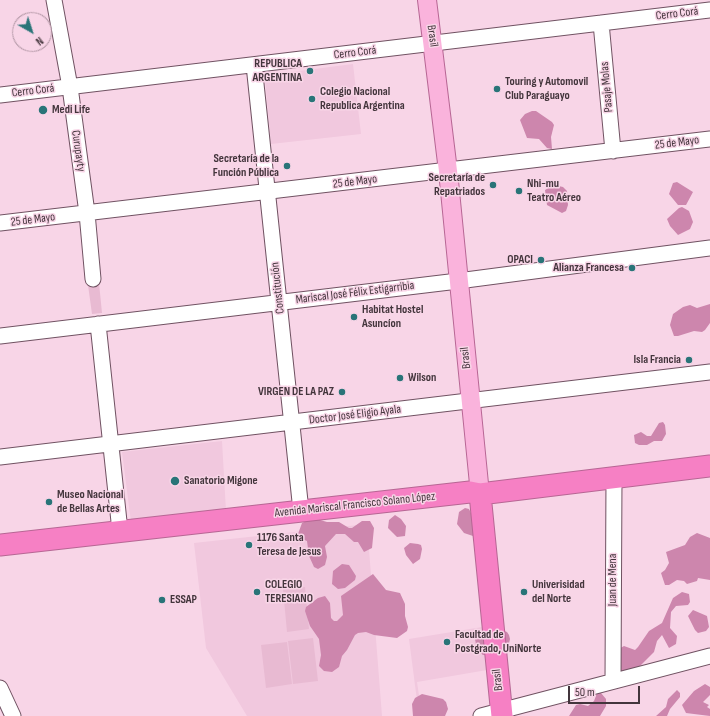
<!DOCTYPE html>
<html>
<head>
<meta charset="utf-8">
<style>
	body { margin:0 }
	#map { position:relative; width:710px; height:716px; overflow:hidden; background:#f8d5e7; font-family:"Sofia Sans Condensed",sans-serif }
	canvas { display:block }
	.north { position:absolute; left:12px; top:12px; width:40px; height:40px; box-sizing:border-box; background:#f8d5e7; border:1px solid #b095a3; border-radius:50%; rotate:141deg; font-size:11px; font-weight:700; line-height:16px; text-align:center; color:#43353c }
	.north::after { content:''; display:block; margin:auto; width:14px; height:18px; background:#297478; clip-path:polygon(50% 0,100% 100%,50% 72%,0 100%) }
	.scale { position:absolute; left:568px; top:686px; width:72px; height:18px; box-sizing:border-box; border:2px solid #43353c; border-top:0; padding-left:5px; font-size:12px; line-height:14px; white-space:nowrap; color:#43353c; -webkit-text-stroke:3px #f8d5e7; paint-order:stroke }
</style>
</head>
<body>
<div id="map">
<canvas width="710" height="716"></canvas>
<div class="north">N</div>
<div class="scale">50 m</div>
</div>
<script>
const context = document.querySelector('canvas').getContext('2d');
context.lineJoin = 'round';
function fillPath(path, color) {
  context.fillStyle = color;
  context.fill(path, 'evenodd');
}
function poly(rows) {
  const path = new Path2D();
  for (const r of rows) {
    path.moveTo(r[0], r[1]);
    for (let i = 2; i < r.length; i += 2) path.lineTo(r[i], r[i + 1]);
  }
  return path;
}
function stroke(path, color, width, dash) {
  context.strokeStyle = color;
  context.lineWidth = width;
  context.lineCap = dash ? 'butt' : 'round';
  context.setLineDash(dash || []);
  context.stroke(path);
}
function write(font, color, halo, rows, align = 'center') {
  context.font = font + ' "Sofia Sans Condensed",sans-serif';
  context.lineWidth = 3;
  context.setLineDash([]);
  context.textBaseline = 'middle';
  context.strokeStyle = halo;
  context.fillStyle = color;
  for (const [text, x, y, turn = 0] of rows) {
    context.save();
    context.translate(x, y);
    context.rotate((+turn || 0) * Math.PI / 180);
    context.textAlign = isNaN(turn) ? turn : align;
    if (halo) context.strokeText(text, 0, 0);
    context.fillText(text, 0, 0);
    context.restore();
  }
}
const built = poly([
	[353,64,361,134,271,144,265,79,268,75],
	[222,441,226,511,131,522,122,452],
	[367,524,382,716,247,716,206,648,194,543],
	[482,627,487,670,417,682,422,716,419,716,409,639]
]);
const green = poly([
	[99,283,102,313,92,314,88,285],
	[305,587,309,629,287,632,283,589],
	[313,638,318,681,293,684,288,641],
	[287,642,292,684,266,688,261,645]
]);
const forest = poly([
	[532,111,536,111,552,122,554,125,551,137,552,149,547,148,539,139,527,138,520,120,525,114],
	[677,182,693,192,686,205,678,205,669,194,673,183],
	[554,185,563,187,567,191,568,205,566,211,562,213,547,205,545,190],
	[682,207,689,211,693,222,690,229,678,235,670,226,667,219,679,208],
	[710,304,710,323,705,330,702,332,694,331,678,336,674,336,670,325,673,314,683,307,690,305,697,308],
	[663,422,665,425,666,434,662,441,654,441,647,445,639,445,635,443,634,435,641,432,647,436,651,436,659,423],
	[465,508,469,509,472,515,476,537,464,533,457,524,459,512],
	[395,515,401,519,406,526,405,536,397,537,388,528,389,520],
	[313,518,327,522,339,522,349,528,352,528,362,521,370,521,374,528,372,548,364,552,358,542,354,542,345,534,336,534,325,546,327,557,325,565,318,569,314,567,309,556,307,541,300,538,298,534,302,523],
	[697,533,710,538,710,580,698,578,697,581,687,584,684,581,677,580,669,585,665,585,661,573,665,570,669,563,666,552,685,545,690,537],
	[410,543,418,544,421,545,422,549,420,559,413,564,406,555,404,548],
	[342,564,349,565,356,576,355,580,345,588,338,589,332,584,333,571],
	[373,574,386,590,400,593,405,604,405,616,408,627,407,631,397,638,374,635,366,632,358,633,355,635,347,650,342,656,339,667,332,672,324,671,319,666,321,655,319,639,310,626,305,611,306,607,318,598,325,596,330,603,331,618,334,621,337,621,343,615,341,596],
	[682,592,689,594,690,602,688,605,676,606,671,612,670,628,677,636,676,644,669,648,662,635,657,641,654,652,637,669,617,671,617,650,624,646,635,650,638,647,649,631,662,623,673,598],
	[693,610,707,616,709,627,706,631,698,633,695,630,688,616],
	[488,629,499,629,507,632,509,635,510,639,506,656,483,655,477,650,475,639],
	[705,684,710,687,710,695,703,702,709,705,707,707,710,709,710,716,686,713,682,705,694,691],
	[677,690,680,693,680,697,670,709,667,716,656,716,666,707,668,699],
	[597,693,601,693,606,699,606,706,600,716,569,716,576,705,580,704,588,706,594,701],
	[422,694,443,699,446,702,448,709,445,716,413,716,412,704,415,698]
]);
const minor = poly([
	[54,0,70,87,87,213,93,279],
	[601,23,613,151],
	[254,65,301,511],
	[0,95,710,10],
	[0,223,710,139],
	[98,324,120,531],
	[0,336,458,281,710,248],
	[0,457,710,372],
	[613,681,614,478],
	[0,688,13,716],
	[481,716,710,656]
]);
const major = poly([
	[427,0,448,171,480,494]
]);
const highway = poly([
	[480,494,502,716],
	[0,545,470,492,480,494,710,466]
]);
const markers = [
	[310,71,4,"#297478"],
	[497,89,4,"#297478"],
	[312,99,4,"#297478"],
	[43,110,5,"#297478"],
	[287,166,4,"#297478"],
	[493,185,4,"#297478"],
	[519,191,4,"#297478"],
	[541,260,4,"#297478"],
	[632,268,4,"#297478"],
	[354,317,4,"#297478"],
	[689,360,4,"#297478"],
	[400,378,4,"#297478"],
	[342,392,4,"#297478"],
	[175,481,5,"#297478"],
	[49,502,4,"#297478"],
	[249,545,4,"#297478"],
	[257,592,4,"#297478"],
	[524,592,4,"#297478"],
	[162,600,4,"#297478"],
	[447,642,4,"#297478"]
];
const streetNames = [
	["Cerro Corá",677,14,-7],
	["Brasil",432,36,82],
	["Cerro Corá",355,53,-7],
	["Pasaje Molas",607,87,-95],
	["Cerro Corá",33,91,-7],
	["25 de Mayo",677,143,-7],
	["Curupayty",78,151,82],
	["25 de Mayo",355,182,-7],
	["25 de Mayo",33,220,-7],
	["Constitución",278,288,-96],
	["Mariscal José Félix Estigarribia",355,293,-7],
	["Brasil",466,358,-96],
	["Doctor José Eligio Ayala",355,415,-7],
	["Avenida Mariscal Francisco Solano López",355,505,-6],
	["Juan de Mena",613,580,-90],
	["Brasil",498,680,-96]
];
const poiNames = [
	["REPUBLICA",302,64,"right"],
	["ARGENTINA",302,78,"right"],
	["Touring y Automovil",505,82],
	["Club Paraguayo",505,96],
	["Colegio Nacional",320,92],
	["Republica Argentina",320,106],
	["Medi Life",52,110],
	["Secretaría de la",279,159,"right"],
	["Función Pública",279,173,"right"],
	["Secretaría de",485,178,"right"],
	["Repatriados",485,192,"right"],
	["Nhi-mu",527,184],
	["Teatro Aéreo",527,198],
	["OPACI",533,260,"right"],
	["Alianza Francesa",624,268,"right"],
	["Habitat Hostel",362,310],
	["Asuncíon",362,324],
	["Isla Francia",681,360,"right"],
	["Wilson",408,378],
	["VIRGEN DE LA PAZ",334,392,"right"],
	["Sanatorio Migone",184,481],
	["Museo Nacional",57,495],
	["de Bellas Artes",57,509],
	["1176 Santa",257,538],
	["Teresa de Jesus",257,552],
	["COLEGIO",265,585],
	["TERESIANO",265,599],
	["Univerisidad",532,585],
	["del Norte",532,599],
	["ESSAP",170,600],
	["Facultad de",455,635],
	["Postgrado, UniNorte",455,649]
];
fillPath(built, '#f1c8de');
fillPath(green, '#e8bad2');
fillPath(forest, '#cd86ad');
stroke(minor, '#705262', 17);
stroke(major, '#b76694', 20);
stroke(highway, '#b76694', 23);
stroke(minor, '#fff', 15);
stroke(major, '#fab3dc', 18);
stroke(highway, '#f680c4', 21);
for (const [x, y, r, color] of markers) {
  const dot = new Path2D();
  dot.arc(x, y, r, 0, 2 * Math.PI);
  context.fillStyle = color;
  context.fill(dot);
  stroke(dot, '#f8d5e7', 1.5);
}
write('12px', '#43353c', '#f8d5e7', streetNames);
write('bold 12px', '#43353c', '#f8d5e7', poiNames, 'left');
</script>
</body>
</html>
